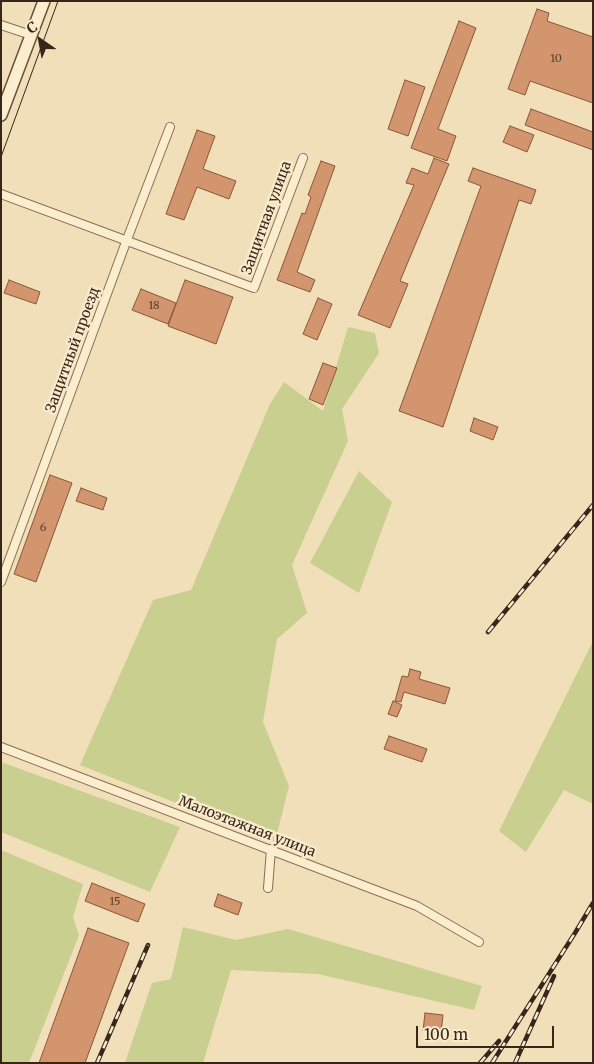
<!DOCTYPE html>
<html>
<head>
<meta charset="utf-8">
<style>
	body { margin:0 }
	#map { position:relative; width:594px; height:1064px; overflow:hidden; background:#f1dfba; font-family:Merriweather,serif }
	canvas { display:block }
	.frame { position:absolute; inset:0; border:2px solid #36271a; pointer-events:none }
	.north { position:absolute; left:15px; top:15px; width:50px; height:50px; -webkit-text-stroke:4px #f8eaca; paint-order:stroke; rotate:327deg; font-size:14px; font-weight:700; line-height:20px; text-align:center; color:#36271a }
	.north::after { content:''; display:block; margin:auto; width:18px; height:22px; background:#36271a; clip-path:polygon(50% 0,100% 100%,50% 72%,0 100%) }
	.scale { position:absolute; left:416px; top:1026px; width:138px; height:22px; box-sizing:border-box; border:2px solid #36271a; border-top:0; padding-left:6px; font-size:15px; line-height:18px; white-space:nowrap; color:#36271a; -webkit-text-stroke:4px #f8eaca; paint-order:stroke }
</style>
</head>
<body>
<div id="map">
<canvas width="594" height="1064"></canvas>
<div class="frame"></div>
<div class="north">С</div>
<div class="scale">100 m</div>
</div>
<script>
const context = document.querySelector('canvas').getContext('2d');
context.lineJoin = 'round';
function fillPath(path, color) {
  context.fillStyle = color;
  context.fill(path, 'evenodd');
}
function poly(rows) {
  const path = new Path2D();
  for (const r of rows) {
    path.moveTo(r[0], r[1]);
    for (let i = 2; i < r.length; i += 2) path.lineTo(r[i], r[i + 1]);
  }
  return path;
}
function stroke(path, color, width, dash) {
  context.strokeStyle = color;
  context.lineWidth = width;
  context.lineCap = dash ? 'butt' : 'round';
  context.setLineDash(dash || []);
  context.stroke(path);
}
function write(font, color, halo, rows, align = 'center') {
  context.font = font + ' Merriweather,serif';
  context.lineWidth = 5;
  context.setLineDash([]);
  context.textBaseline = 'middle';
  context.strokeStyle = halo;
  context.fillStyle = color;
  for (const [text, x, y, turn = 0] of rows) {
    context.save();
    context.translate(x, y);
    context.rotate((+turn || 0) * Math.PI / 180);
    context.textAlign = isNaN(turn) ? turn : align;
    if (halo) context.strokeText(text, 0, 0);
    context.fillText(text, 0, 0);
    context.restore();
  }
}
const green = poly([
	[348,327,375,333,379,353,342,409,348,441,292,565,307,613,277,639,263,722,289,786,275,842,80,765,153,600,191,590,270,404,284,382,323,411],
	[359,471,392,502,359,593,310,563],
	[593,641,593,804,564,790,526,852,499,831],
	[1,762,180,827,150,892,1,832],
	[1,850,83,884,73,917,79,935,29,1063,1,1063],
	[183,927,236,940,288,929,482,986,474,1010,318,974,231,970,203,1063,125,1063,152,983,171,979]
]);
const building = poly([
	[537,9,549,13,547,21,593,37,593,103,530,81,525,95,508,89,537,9],
	[459,21,476,28,438,129,456,136,447,161,411,148,459,21],
	[405,80,425,87,408,136,388,129,405,80],
	[531,109,593,132,593,150,525,125,531,109],
	[510,126,534,135,527,152,503,142,510,126],
	[197,130,215,136,203,169,236,181,229,199,197,187,184,220,166,214,197,130],
	[434,158,449,164,400,281,408,284,390,328,358,315,414,185,406,183,412,168,428,174,434,158],
	[321,161,335,166,297,272,315,280,310,292,277,280,302,213,305,214,311,197,308,195,321,161],
	[473,168,536,190,531,204,519,200,443,427,399,411,481,186,468,181,473,168],
	[9,280,40,292,36,304,4,293,9,280],
	[185,280,233,297,216,344,168,326,185,280],
	[141,289,176,303,168,324,132,310,141,289],
	[318,298,332,304,317,340,303,334,318,298],
	[323,363,337,368,323,405,309,399,323,363],
	[474,418,498,427,493,440,470,431,474,418],
	[50,475,72,483,36,582,14,574,50,475],
	[81,488,107,498,103,510,76,501,81,488],
	[410,669,421,672,419,679,450,688,445,704,404,692,401,702,395,701,402,676,408,677,410,669],
	[393,701,402,705,397,717,388,714,393,701],
	[389,736,427,749,422,762,384,749,389,736],
	[92,883,145,904,138,922,85,901,92,883],
	[218,894,242,903,238,915,214,906,218,894],
	[88,928,129,943,85,1063,39,1063,88,928],
	[425,1013,443,1015,441,1033,423,1031,425,1013]
]);
const street = poly([
	[1,25,31,35],
	[1,194,254,288,303,158],
	[1,582,126,242,170,127],
	[1,747,417,906,479,942],
	[268,888,271,849]
]);
const secondary = poly([
	[1,115,44,1]
]);
const tram = poly([
	[1,157,58,1]
]);
const rail = poly([
	[488,632,593,505],
	[97,1063,148,945],
	[480,1063,499,1041],
	[492,1063,575,933,593,903],
	[515,1063,554,976]
]);
const numberNames = [
	["10",556,59],
	["18",154,306],
	["6",43,528],
	["15",115,902]
];
const streetNames = [
	["Защитная улица",267,218,-70],
	["Защитный проезд",73,350,-70],
	["Малоэтажная улица",247,827,21]
];
fillPath(green, '#c9cf8e');
fillPath(building, '#d2956d');
stroke(building, '#895638', 1);
stroke(street, '#886f53', 10);
stroke(secondary, '#6a4f37', 14);
stroke(street, '#fbedce', 8);
stroke(secondary, '#fbedce', 11);
stroke(tram, '#36271a', 1);
stroke(rail, '#36271a', 4.5);
stroke(rail, '#f8eaca', 2.5, [8]);
write('11px', '#5d422f', null, numberNames);
write('14px', '#36271a', '#f8eaca', streetNames);
</script>
</body>
</html>
